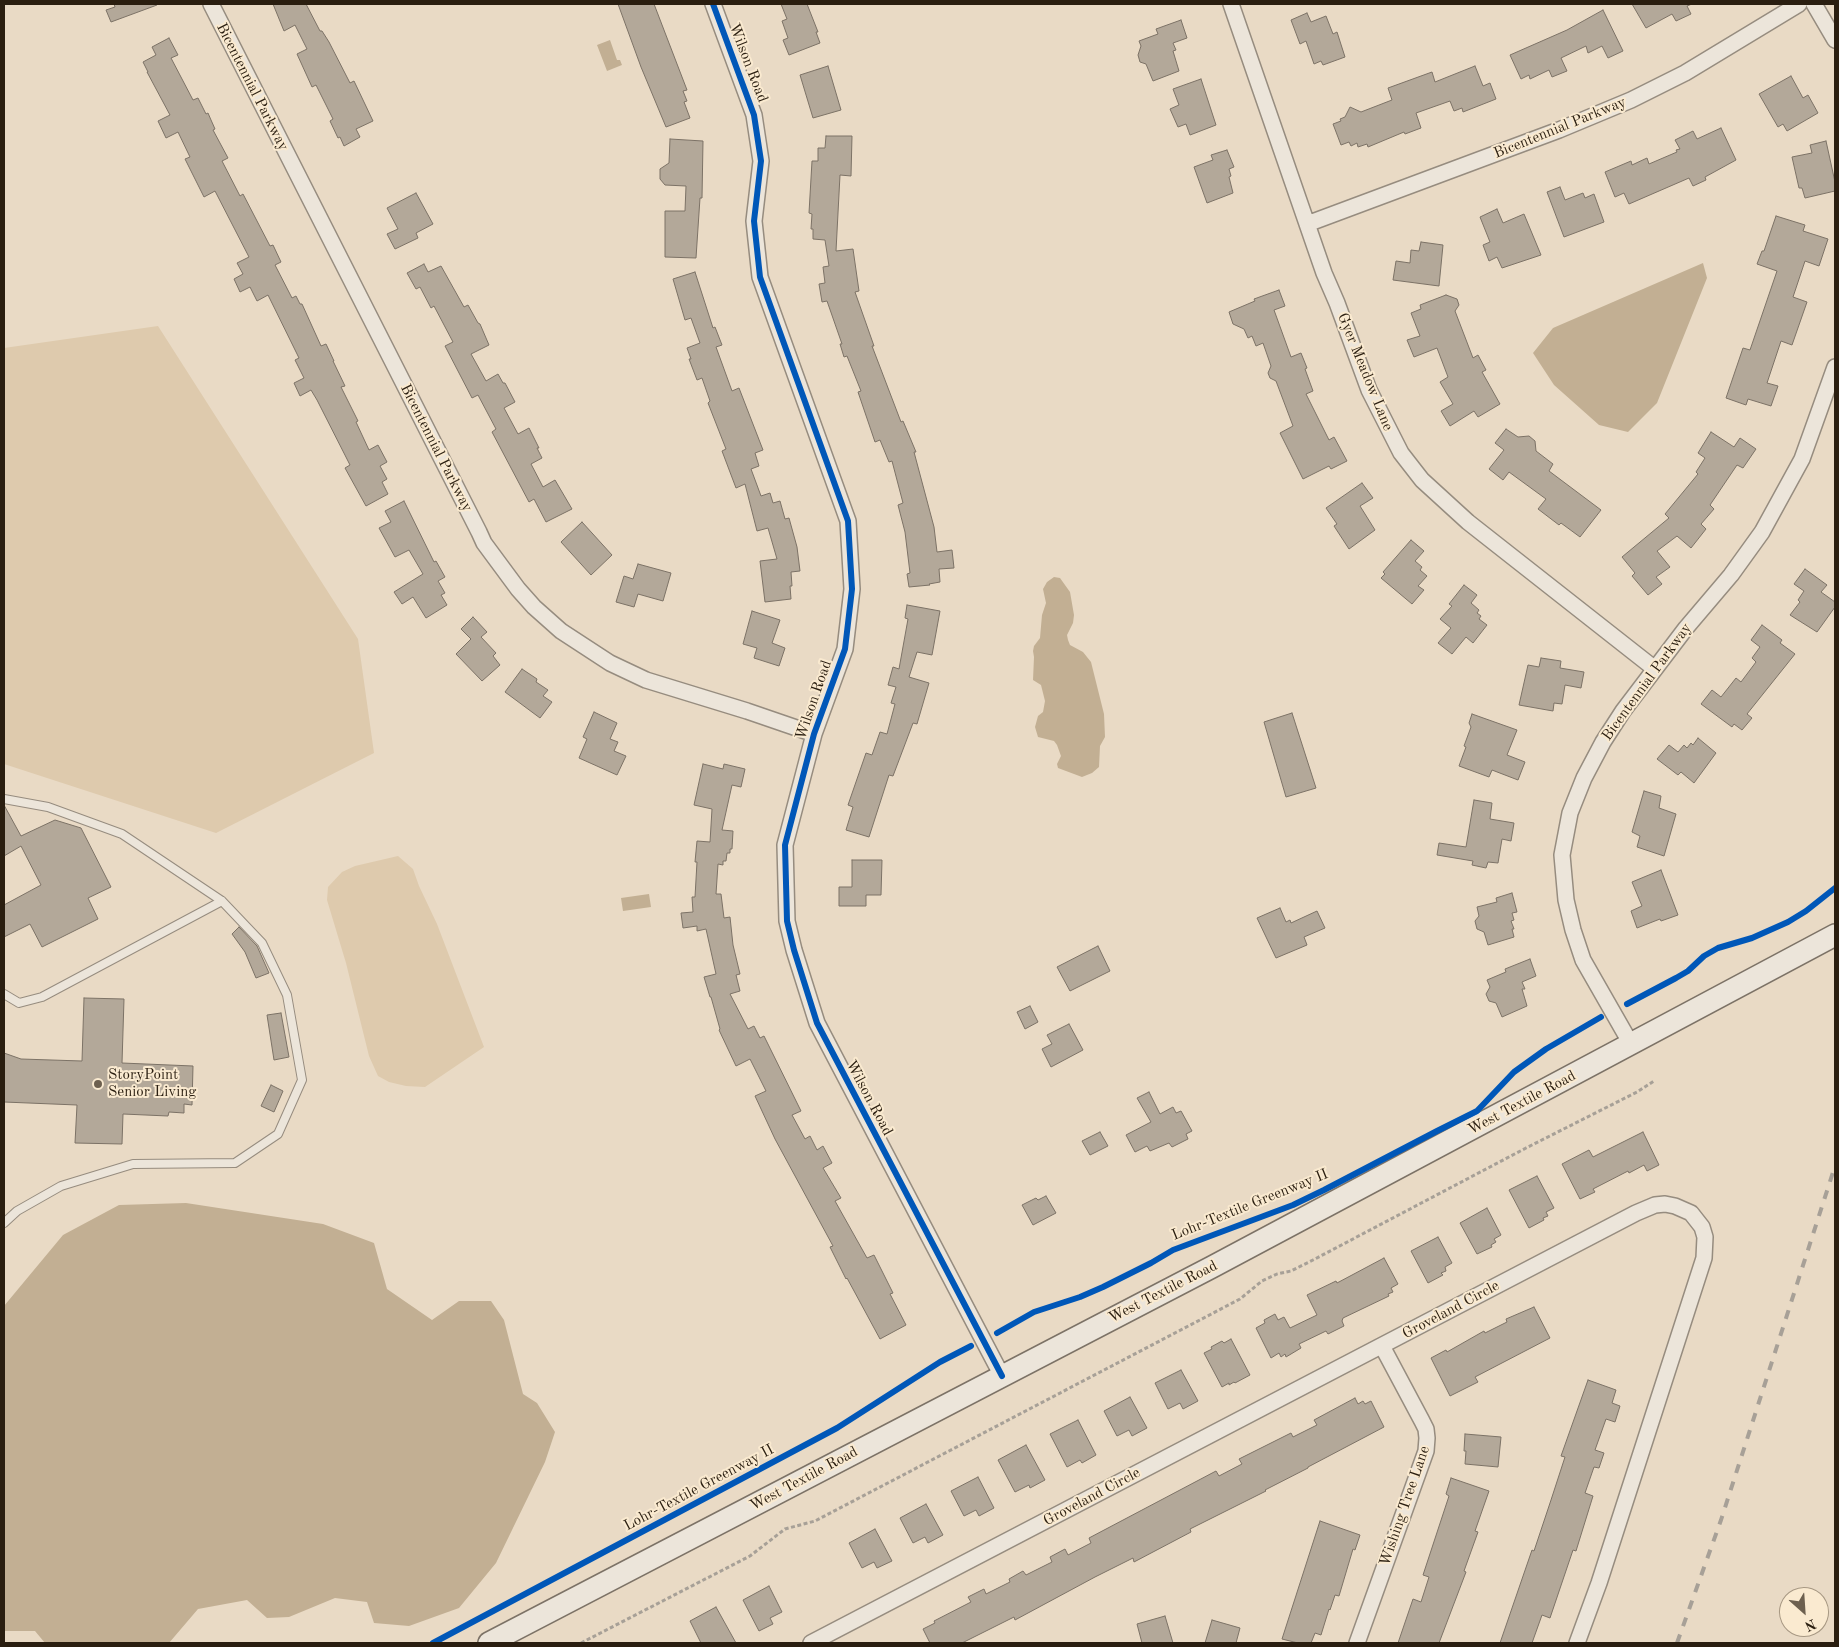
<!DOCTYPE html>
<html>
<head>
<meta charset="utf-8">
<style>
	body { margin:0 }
	#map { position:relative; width:1839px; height:1647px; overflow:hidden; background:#e9dac5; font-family:"Old Standard TT",serif }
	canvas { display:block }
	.frame { position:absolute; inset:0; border:5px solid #2a1e10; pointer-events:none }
	.north { position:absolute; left:1779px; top:1587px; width:50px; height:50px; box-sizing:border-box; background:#faead0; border:1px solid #a79883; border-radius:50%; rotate:154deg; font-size:14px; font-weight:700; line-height:20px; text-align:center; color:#2a1e10 }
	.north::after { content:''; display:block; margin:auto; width:18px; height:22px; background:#6d604f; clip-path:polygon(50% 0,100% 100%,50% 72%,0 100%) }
</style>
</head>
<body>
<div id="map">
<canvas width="1839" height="1647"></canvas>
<div class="frame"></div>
<div class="north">N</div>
</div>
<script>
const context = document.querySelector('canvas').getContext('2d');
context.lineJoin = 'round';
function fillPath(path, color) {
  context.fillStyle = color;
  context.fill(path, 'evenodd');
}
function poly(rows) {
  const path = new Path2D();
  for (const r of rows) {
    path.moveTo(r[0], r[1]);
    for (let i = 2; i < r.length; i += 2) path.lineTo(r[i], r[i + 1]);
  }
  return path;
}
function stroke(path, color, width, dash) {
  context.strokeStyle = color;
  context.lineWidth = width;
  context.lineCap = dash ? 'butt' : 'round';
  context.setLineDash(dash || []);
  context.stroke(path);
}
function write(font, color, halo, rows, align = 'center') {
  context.font = font + ' "Old Standard TT",serif';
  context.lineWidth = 4;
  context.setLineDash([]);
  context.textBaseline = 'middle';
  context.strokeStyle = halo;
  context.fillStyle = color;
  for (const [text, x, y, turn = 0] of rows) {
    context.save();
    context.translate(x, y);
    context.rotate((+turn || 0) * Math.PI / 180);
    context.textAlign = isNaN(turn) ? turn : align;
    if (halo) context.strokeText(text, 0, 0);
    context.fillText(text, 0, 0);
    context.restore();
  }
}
const green = poly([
	[158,326,358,639,374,753,216,833,4,764,4,348],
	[398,856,413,869,419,886,437,924,484,1047,425,1087,406,1086,389,1082,378,1076,369,1056,346,963,327,900,328,887,342,872,355,866]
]);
const water = poly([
	[610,40,617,60,620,60,622,65,607,71,597,45],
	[1703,263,1707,278,1657,403,1628,432,1599,425,1554,385,1533,353,1553,328],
	[1054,577,1060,578,1070,592,1074,615,1073,623,1067,635,1068,640,1070,645,1083,652,1091,662,1104,714,1105,737,1100,746,1099,767,1092,773,1082,777,1058,768,1057,764,1061,756,1057,745,1054,741,1038,737,1035,727,1038,716,1043,712,1045,701,1041,685,1033,680,1034,657,1033,651,1034,646,1040,638,1042,615,1046,603,1043,589,1047,582],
	[649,894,651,907,623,911,621,898],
	[186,1203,323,1224,374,1243,387,1289,432,1320,459,1301,491,1301,504,1320,523,1394,537,1403,555,1432,545,1462,496,1563,459,1608,409,1626,374,1623,367,1602,335,1598,289,1617,267,1618,247,1600,198,1609,169,1643,45,1643,35,1631,4,1631,4,1306,63,1235,119,1205]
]);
const building = poly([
	[114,4,157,4,157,5,111,22,106,10,115,7,114,4],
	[273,4,306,4,320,31,322,31,329,42,350,83,354,81,373,121,356,129,360,137,344,146,340,137,338,138,330,121,333,119,316,85,312,87,297,54,307,49,295,25,284,31,273,4],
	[618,4,654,4,687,90,683,91,687,101,684,102,690,118,666,127,641,67,618,4],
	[781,4,807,4,818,32,816,32,820,43,789,55,783,40,788,38,782,21,787,19,781,4],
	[1632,4,1692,4,1687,6,1691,14,1676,21,1672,14,1646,28,1632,4],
	[1603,10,1623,51,1608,58,1602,46,1588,53,1586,46,1561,58,1567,71,1552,77,1549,70,1530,79,1529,75,1521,79,1510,55,1567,30,1603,10],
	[1307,13,1311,22,1326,16,1333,34,1337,32,1345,57,1323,65,1321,61,1314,64,1306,41,1300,44,1291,20,1307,13],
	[1181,20,1187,38,1173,43,1176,50,1173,51,1179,71,1153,81,1146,64,1140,62,1138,55,1141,46,1139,41,1158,34,1156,29,1181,20],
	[169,38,178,55,171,58,193,100,198,98,206,114,208,113,211,120,215,129,213,130,228,158,222,161,240,196,243,194,270,246,273,245,281,262,275,265,292,298,296,296,300,304,302,304,321,346,326,344,334,361,333,361,345,386,341,387,358,421,356,422,369,450,378,445,387,462,380,466,387,479,382,482,388,494,366,506,345,468,350,465,317,400,311,390,300,396,294,383,304,378,295,360,299,358,268,295,257,301,250,287,240,292,234,279,243,274,237,263,249,257,215,191,204,197,185,159,190,157,178,132,166,138,158,121,170,115,147,72,148,72,143,62,156,55,152,47,169,38],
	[828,66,841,110,813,118,800,75,828,66],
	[1475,66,1483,86,1490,83,1496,99,1463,112,1462,108,1454,111,1450,101,1416,113,1421,128,1405,134,1404,132,1368,147,1367,144,1358,147,1357,143,1351,146,1349,142,1341,145,1333,124,1341,121,1340,119,1345,117,1350,107,1361,112,1392,100,1388,88,1432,72,1435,82,1475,66],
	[1791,76,1803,98,1808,95,1818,113,1787,131,1783,124,1778,127,1759,94,1791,76],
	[1201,79,1216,125,1190,135,1186,124,1178,127,1170,109,1179,105,1173,89,1201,79],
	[1721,128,1736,160,1705,177,1706,180,1693,186,1689,178,1629,204,1624,193,1615,197,1605,172,1631,161,1632,165,1647,158,1649,164,1677,152,1676,150,1680,149,1675,140,1693,131,1697,139,1721,128],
	[826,136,852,136,851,176,840,175,836,251,853,249,859,291,855,292,874,346,872,346,901,422,903,421,916,452,914,452,934,527,937,552,952,550,954,568,939,569,940,582,929,584,930,585,909,587,907,574,910,573,905,532,898,505,903,503,892,461,889,462,880,440,875,442,858,392,861,391,847,356,844,357,840,344,842,344,827,301,822,302,819,284,825,283,823,267,829,266,825,240,813,239,813,229,811,229,812,214,809,213,812,161,818,161,818,148,825,148,826,136],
	[670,139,703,141,702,198,700,198,696,258,665,257,665,211,685,211,686,186,665,185,660,179,660,169,669,163,670,139],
	[1826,141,1835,182,1835,191,1805,198,1802,188,1799,188,1792,157,1812,153,1810,145,1826,141],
	[1227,150,1234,167,1229,169,1231,176,1229,177,1233,193,1207,203,1194,167,1213,160,1211,155,1227,150],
	[1560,187,1565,200,1583,193,1585,198,1594,194,1604,222,1564,237,1547,192,1560,187],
	[416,193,433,224,416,233,418,238,395,249,387,234,398,229,387,208,416,193],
	[1497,209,1503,223,1524,214,1541,255,1502,268,1497,257,1489,261,1483,245,1490,242,1480,217,1497,209],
	[1776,216,1805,225,1803,231,1828,239,1819,266,1805,261,1793,297,1807,302,1792,345,1781,341,1767,383,1778,386,1771,406,1748,399,1746,405,1726,398,1743,348,1750,350,1777,271,1757,264,1762,251,1764,251,1776,216],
	[1421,242,1443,245,1439,286,1393,280,1396,261,1410,263,1411,250,1419,251,1421,242],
	[424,264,428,272,441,266,464,307,468,305,478,323,480,324,489,345,471,354,486,381,498,374,503,383,505,383,515,402,504,408,518,434,529,428,539,448,537,448,542,458,531,464,543,487,555,480,572,509,546,522,534,499,529,502,492,432,496,429,478,395,472,398,445,346,453,342,434,306,431,308,420,287,416,289,407,273,424,264],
	[695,272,713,328,715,327,722,345,716,347,732,391,739,388,763,450,755,453,759,466,751,469,761,496,770,493,773,503,780,501,785,519,789,518,797,547,800,571,791,572,792,586,790,586,791,599,765,602,760,561,777,559,768,528,757,531,745,484,736,488,722,451,726,449,708,403,710,401,702,378,697,380,689,359,691,359,687,348,700,343,691,318,685,320,673,279,695,272],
	[1279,290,1285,306,1274,310,1291,357,1301,353,1307,368,1305,369,1313,391,1306,394,1329,440,1334,437,1347,461,1331,469,1329,466,1303,479,1280,433,1293,426,1276,381,1270,378,1268,373,1271,366,1263,343,1256,346,1252,336,1248,338,1244,329,1233,324,1229,312,1255,301,1254,299,1279,290],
	[1446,295,1457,299,1459,305,1455,311,1473,358,1478,355,1486,370,1482,372,1500,404,1478,417,1474,411,1450,426,1441,411,1453,404,1440,382,1448,377,1437,348,1414,357,1407,340,1420,336,1411,313,1421,309,1420,305,1446,295],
	[1506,429,1518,437,1529,436,1535,441,1536,451,1553,464,1549,471,1601,510,1580,537,1561,523,1559,525,1538,509,1546,499,1509,472,1503,480,1489,469,1504,450,1495,443,1506,429],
	[1711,432,1734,447,1740,438,1756,449,1743,468,1737,465,1710,505,1714,509,1701,524,1706,529,1691,548,1677,536,1657,551,1670,567,1656,577,1662,584,1648,595,1632,576,1635,573,1622,557,1669,518,1665,514,1698,474,1696,472,1705,458,1698,453,1711,432],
	[1362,483,1373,498,1360,506,1375,530,1349,549,1334,526,1337,524,1326,508,1362,483],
	[404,501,434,562,436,561,445,577,438,581,445,593,441,595,447,605,426,618,413,597,402,604,394,592,423,574,409,550,395,557,379,528,391,522,385,511,404,501],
	[582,522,612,555,591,575,561,542,582,522],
	[1411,540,1424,551,1415,561,1422,567,1420,570,1427,576,1418,586,1424,590,1412,604,1381,578,1385,574,1383,572,1411,540],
	[638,564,671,573,663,601,638,594,634,607,616,602,624,576,633,579,638,564],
	[1805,569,1827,585,1821,592,1835,602,1835,607,1817,632,1790,615,1800,602,1798,600,1804,591,1794,584,1805,569],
	[1464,585,1477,595,1471,603,1479,610,1477,613,1481,616,1479,619,1487,625,1473,643,1466,637,1452,654,1438,643,1451,628,1440,619,1452,606,1449,604,1464,585],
	[907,605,940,611,932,655,917,652,909,677,929,683,917,724,913,723,893,776,889,775,869,837,846,830,853,807,848,805,866,753,872,755,880,732,887,734,895,704,891,703,896,687,888,685,893,667,899,669,908,619,905,618,907,605],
	[752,611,780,620,772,643,785,648,779,666,754,658,757,648,743,644,752,611],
	[473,617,487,632,481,637,496,653,493,656,500,665,482,681,456,654,471,639,461,629,473,617],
	[1762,625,1782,640,1780,643,1795,654,1747,714,1752,718,1742,730,1734,724,1732,727,1701,704,1712,690,1721,697,1736,678,1741,682,1756,662,1752,658,1760,647,1751,640,1762,625],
	[1541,658,1561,661,1560,668,1584,672,1581,688,1565,685,1562,704,1554,703,1553,711,1519,705,1528,665,1539,667,1541,658],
	[522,669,537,679,536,682,548,690,543,696,552,702,540,718,505,692,522,669],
	[594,712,617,723,610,739,618,742,614,751,626,756,617,775,579,758,587,739,583,737,594,712],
	[1292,713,1316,788,1286,797,1264,722,1292,713],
	[1472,714,1517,730,1507,755,1525,762,1518,780,1492,770,1489,777,1459,766,1466,747,1464,746,1471,727,1469,723,1472,714],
	[1698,738,1716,753,1694,783,1681,772,1678,775,1657,759,1669,745,1678,752,1684,745,1687,748,1691,743,1693,745,1698,738],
	[703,764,723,769,724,764,745,769,741,787,732,785,722,830,733,831,732,849,730,849,730,853,727,853,726,861,723,861,723,865,718,864,716,894,721,894,724,918,730,917,733,945,740,974,736,975,740,991,730,994,748,1029,754,1026,760,1038,764,1036,801,1111,792,1115,805,1139,810,1136,817,1150,823,1146,832,1163,823,1168,841,1198,835,1201,867,1258,874,1255,893,1293,890,1294,906,1325,880,1339,847,1278,846,1279,830,1247,833,1246,775,1139,755,1096,766,1091,750,1059,736,1066,719,1030,720,1029,711,997,710,997,704,977,716,974,706,929,697,931,697,926,683,928,681,913,693,912,692,897,695,897,697,862,695,862,697,841,710,842,712,809,694,805,703,764],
	[1644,791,1661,796,1659,808,1676,814,1664,856,1637,847,1640,836,1632,832,1644,791],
	[1474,800,1492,803,1490,819,1514,823,1511,841,1502,839,1498,863,1488,862,1486,868,1472,865,1473,861,1437,855,1439,843,1466,847,1474,800],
	[4,805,21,836,55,820,81,828,111,887,88,898,98,919,42,947,30,924,4,937,4,905,41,885,21,846,4,856,4,805],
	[852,860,882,860,881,895,866,895,866,906,839,906,839,887,852,887,852,860],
	[1661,870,1678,915,1661,921,1660,919,1637,928,1631,911,1642,906,1632,882,1661,870],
	[1512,893,1517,912,1512,913,1514,920,1511,921,1514,929,1512,929,1514,937,1488,945,1484,932,1477,929,1475,921,1479,916,1477,907,1497,902,1496,898,1512,893],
	[1280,908,1286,922,1290,920,1291,923,1317,911,1325,928,1304,937,1307,945,1276,958,1257,918,1280,908],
	[239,927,257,946,269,973,256,978,245,952,232,934,239,927],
	[1098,946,1110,971,1070,991,1057,967,1098,946],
	[1530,959,1536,976,1522,982,1525,989,1522,989,1527,1006,1502,1017,1496,1003,1489,1001,1486,994,1490,987,1487,980,1506,972,1505,969,1530,959],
	[84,998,124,999,122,1063,193,1066,192,1105,184,1104,184,1113,169,1112,168,1116,123,1114,122,1144,75,1143,77,1105,4,1102,4,1053,21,1059,82,1061,84,998],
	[1030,1006,1038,1022,1025,1029,1017,1012,1030,1006],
	[281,1013,289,1057,274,1060,267,1015,281,1013],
	[1069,1024,1083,1050,1051,1067,1042,1049,1052,1044,1047,1035,1069,1024],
	[271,1085,283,1091,274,1112,261,1106,271,1085],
	[1149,1092,1160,1114,1173,1107,1176,1113,1181,1111,1192,1131,1186,1134,1188,1139,1172,1147,1169,1143,1150,1151,1147,1146,1135,1152,1126,1135,1151,1122,1137,1098,1149,1092],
	[1100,1132,1108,1146,1090,1155,1082,1141,1100,1132],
	[1643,1132,1659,1165,1647,1171,1644,1165,1629,1173,1628,1171,1593,1189,1595,1192,1580,1199,1562,1164,1589,1150,1593,1157,1643,1132],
	[1537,1176,1554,1208,1546,1212,1548,1216,1543,1218,1544,1220,1529,1228,1509,1190,1537,1176],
	[1046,1196,1056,1213,1033,1225,1022,1205,1036,1198,1038,1200,1046,1196],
	[1487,1208,1501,1235,1494,1239,1496,1242,1491,1245,1492,1247,1477,1254,1460,1223,1487,1208],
	[1438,1237,1452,1263,1445,1267,1446,1271,1441,1273,1443,1275,1428,1283,1411,1251,1438,1237],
	[1384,1258,1398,1284,1391,1288,1393,1292,1388,1294,1389,1296,1343,1318,1342,1321,1344,1326,1328,1334,1326,1331,1299,1344,1301,1348,1286,1357,1285,1354,1281,1357,1279,1353,1271,1358,1256,1328,1265,1323,1264,1320,1275,1314,1278,1320,1284,1317,1290,1328,1317,1315,1307,1295,1336,1281,1337,1283,1384,1258],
	[1534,1307,1550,1338,1475,1377,1478,1382,1450,1396,1431,1358,1446,1350,1447,1352,1484,1331,1485,1333,1507,1322,1506,1319,1534,1307],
	[1231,1339,1250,1375,1235,1383,1234,1382,1229,1385,1229,1383,1222,1387,1204,1353,1212,1349,1211,1347,1222,1341,1224,1343,1231,1339],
	[1181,1370,1198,1401,1183,1409,1180,1403,1168,1409,1155,1383,1181,1370],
	[1588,1380,1616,1390,1612,1403,1620,1406,1615,1422,1606,1419,1595,1450,1604,1453,1599,1468,1594,1467,1585,1493,1593,1496,1576,1551,1573,1550,1550,1618,1542,1615,1532,1643,1500,1643,1532,1550,1534,1551,1551,1500,1565,1457,1561,1456,1588,1380],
	[1130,1397,1147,1428,1132,1436,1129,1430,1117,1436,1104,1411,1130,1397],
	[1355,1398,1358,1404,1363,1401,1365,1404,1371,1401,1384,1427,1308,1467,1308,1468,1265,1490,1266,1491,1190,1529,1191,1532,1134,1562,1133,1558,1095,1577,1015,1620,1014,1617,962,1643,930,1643,923,1629,935,1623,934,1621,971,1602,968,1597,984,1589,986,1594,1010,1582,1009,1579,1023,1571,1026,1575,1052,1562,1050,1557,1065,1549,1068,1555,1091,1543,1089,1538,1216,1471,1219,1476,1242,1464,1239,1459,1291,1433,1293,1437,1317,1425,1314,1420,1355,1398],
	[1078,1420,1096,1455,1082,1463,1080,1460,1067,1467,1050,1434,1078,1420],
	[1465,1434,1501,1437,1498,1467,1465,1464,1466,1451,1464,1451,1465,1434],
	[1026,1445,1045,1480,1030,1488,1029,1485,1015,1492,998,1460,1026,1445],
	[978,1477,994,1508,979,1516,976,1510,964,1516,951,1491,978,1477],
	[1451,1478,1489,1491,1475,1531,1478,1532,1464,1571,1466,1572,1439,1643,1398,1643,1413,1599,1421,1602,1429,1577,1423,1575,1449,1496,1446,1494,1451,1478],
	[926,1504,943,1535,928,1543,925,1537,913,1543,900,1518,926,1504],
	[1320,1521,1360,1535,1355,1550,1353,1549,1339,1596,1335,1595,1330,1610,1329,1609,1321,1635,1315,1633,1311,1643,1298,1643,1282,1639,1320,1521],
	[875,1529,892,1561,877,1568,874,1562,862,1568,849,1543,875,1529],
	[769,1586,782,1612,770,1618,773,1624,759,1631,743,1600,769,1586],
	[716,1607,736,1643,701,1643,690,1621,716,1607],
	[1165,1616,1173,1643,1142,1643,1137,1624,1165,1616],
	[1212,1620,1240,1628,1236,1643,1205,1643,1212,1620]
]);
const path = poly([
	[581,1643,750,1556,785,1529,815,1521,1240,1299,1262,1281,1277,1274,1291,1271,1313,1260,1526,1148,1637,1092,1654,1081]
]);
const lane = poly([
	[4,799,48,807,122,834,222,901,262,943,287,995,302,1080,278,1134,235,1163,133,1164,61,1186,17,1211,4,1223],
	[4,994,19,1003,42,997,222,901]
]);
const street = poly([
	[211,4,479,532,484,543,518,589,534,607,561,631,610,663,646,680,747,711,814,734],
	[713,4,754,115,761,161,754,221,760,277,848,521,852,589,845,649,814,734,785,845,787,921,794,950,817,1023,1002,1376],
	[1231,4,1324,273,1337,303,1369,390,1401,453,1422,480,1468,522,1655,669],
	[1814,4,1835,40],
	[1307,224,1559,130,1631,100,1685,73,1799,4],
	[1631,1044,1583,960,1573,930,1566,900,1562,855,1570,813,1584,778,1603,742,1623,711,1686,628,1731,575,1762,532,1802,459,1835,367],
	[811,1643,1636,1213,1655,1205,1665,1204,1675,1206,1691,1213,1702,1227,1705,1237,1704,1258,1599,1583,1577,1643],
	[1357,1643,1426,1451,1427,1438,1426,1429,1422,1421,1382,1346]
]);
const secondary = poly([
	[489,1643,1212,1267,1835,935]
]);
const rail = poly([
	[1677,1643,1721,1520,1835,1166]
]);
const cycleway = poly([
	[713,4,754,115,761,161,754,221,760,277,848,521,852,589,845,649,814,734,785,845,787,921,794,950,817,1023,1002,1376],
	[1627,1004,1676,978,1688,971,1704,956,1718,948,1752,938,1788,922,1806,911,1835,888],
	[997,1333,1034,1312,1080,1297,1103,1287,1151,1263,1173,1250,1293,1205,1324,1190,1437,1131,1477,1111,1514,1072,1546,1049,1601,1017],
	[433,1643,837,1428,940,1362,971,1346]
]);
const markers = [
	[98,1084,5,"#6d604f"]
];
const streetNames = [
	["Wilson Road",748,63,69],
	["Bicentennial Parkway",252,87,63],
	["Bicentennial Parkway",1560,128,-22],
	["Gyer Meadow Lane",1365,372,68],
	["Bicentennial Parkway",436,448,63],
	["Bicentennial Parkway",1647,682,-54],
	["Wilson Road",814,700,-71],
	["Wilson Road",869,1098,62],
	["West Textile Road",1522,1103,-28],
	["Lohr-Textile Greenway II",1250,1205,-22],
	["West Textile Road",1163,1292,-27],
	["Groveland Circle",1451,1310,-28],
	["West Textile Road",804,1479,-28],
	["Lohr-Textile Greenway II",699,1488,-28],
	["Groveland Circle",1092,1497,-28],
	["Wishing Tree Lane",1405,1506,-71]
];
const poiNames = [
	["StoryPoint",108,1075],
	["Senior Living",108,1092]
];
fillPath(green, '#decaad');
fillPath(water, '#c2af93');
fillPath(building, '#b3a899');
stroke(building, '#7c7266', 1);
stroke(lane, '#968c7f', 10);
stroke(street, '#968c7f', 18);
stroke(secondary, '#7c7266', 24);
stroke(path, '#a7a097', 3, [4, 2.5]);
stroke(lane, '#ece5da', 8);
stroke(street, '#ece5da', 15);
stroke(secondary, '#ece5da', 21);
stroke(rail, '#a7a097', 4, [9, 9]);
stroke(cycleway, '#0057b8', 6);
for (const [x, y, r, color] of markers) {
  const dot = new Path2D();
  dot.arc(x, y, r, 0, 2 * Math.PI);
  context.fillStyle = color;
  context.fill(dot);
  stroke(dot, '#faead0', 2);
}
write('15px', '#2a1e10', '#faead0', streetNames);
write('15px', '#2a1e10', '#faead0', poiNames, 'left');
</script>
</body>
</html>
